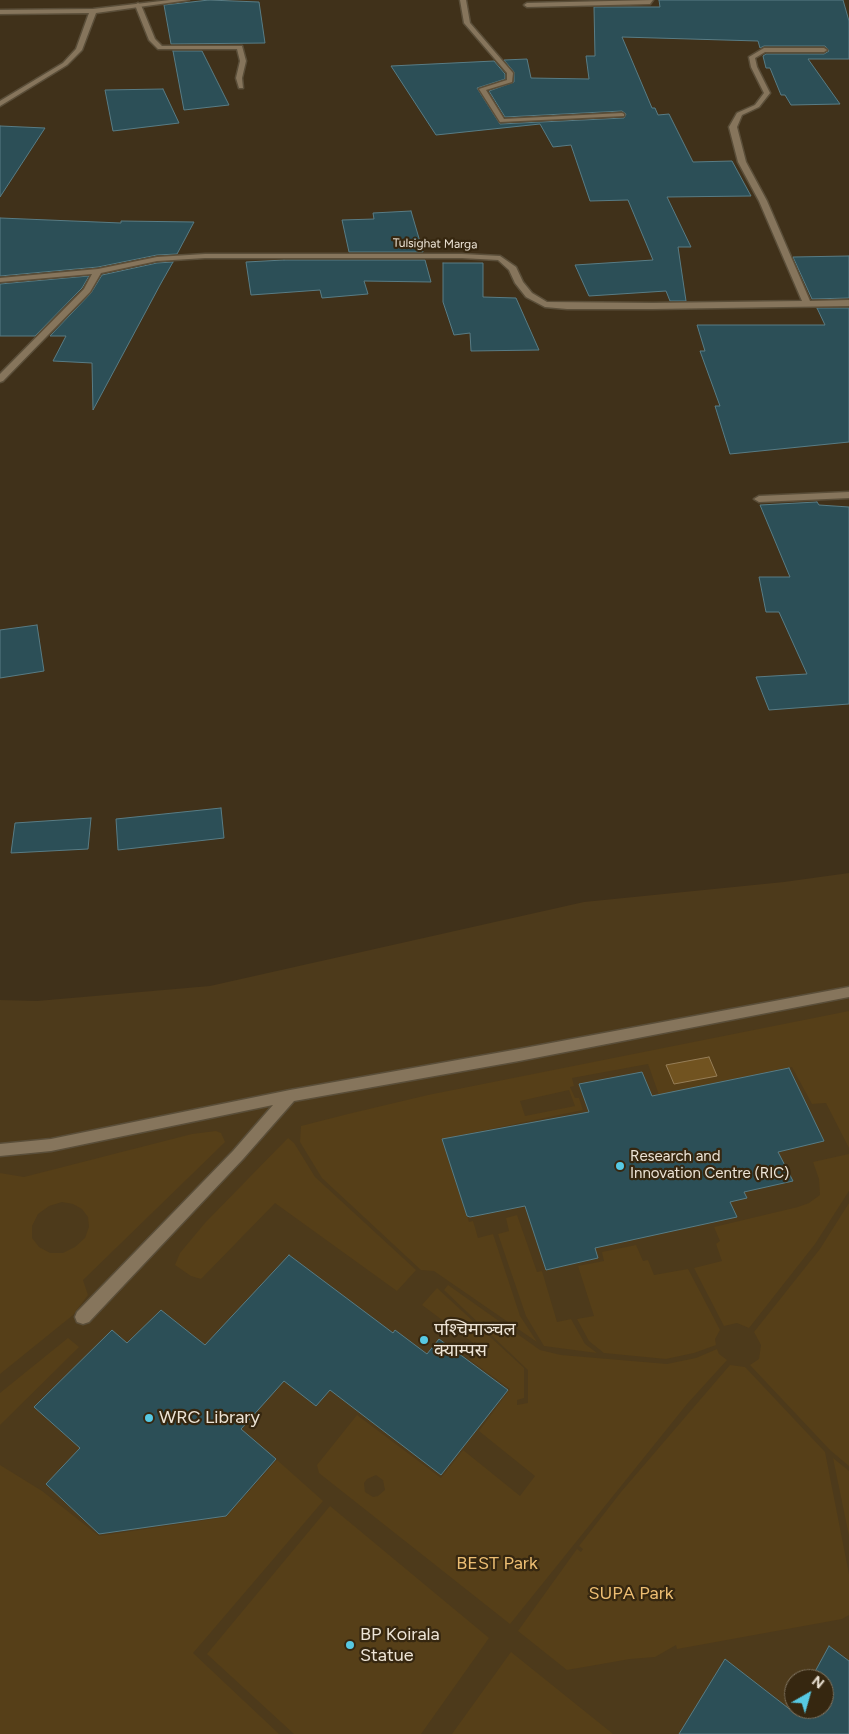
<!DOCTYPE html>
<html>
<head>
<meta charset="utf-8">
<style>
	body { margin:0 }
	#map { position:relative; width:849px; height:1734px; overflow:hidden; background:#40311a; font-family:Figtree,sans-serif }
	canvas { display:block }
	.north { position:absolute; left:784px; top:1669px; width:50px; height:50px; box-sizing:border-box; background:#362710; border:1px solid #7f735f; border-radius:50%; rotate:38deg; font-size:14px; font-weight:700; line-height:20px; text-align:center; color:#ede4d6 }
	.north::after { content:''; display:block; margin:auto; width:18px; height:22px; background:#57c9e3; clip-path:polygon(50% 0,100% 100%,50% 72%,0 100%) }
</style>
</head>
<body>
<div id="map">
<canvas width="849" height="1734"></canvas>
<div class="north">N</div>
</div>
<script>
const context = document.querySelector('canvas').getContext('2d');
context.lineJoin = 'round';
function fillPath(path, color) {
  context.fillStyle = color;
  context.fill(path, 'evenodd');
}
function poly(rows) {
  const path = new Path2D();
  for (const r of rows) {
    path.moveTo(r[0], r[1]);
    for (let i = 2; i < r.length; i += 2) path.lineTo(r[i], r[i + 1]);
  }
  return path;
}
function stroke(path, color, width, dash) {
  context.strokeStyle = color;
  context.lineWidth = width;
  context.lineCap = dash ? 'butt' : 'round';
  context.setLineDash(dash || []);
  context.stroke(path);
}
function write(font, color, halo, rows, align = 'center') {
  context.font = font + ' Figtree,"Noto Sans Devanagari",sans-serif';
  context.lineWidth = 4.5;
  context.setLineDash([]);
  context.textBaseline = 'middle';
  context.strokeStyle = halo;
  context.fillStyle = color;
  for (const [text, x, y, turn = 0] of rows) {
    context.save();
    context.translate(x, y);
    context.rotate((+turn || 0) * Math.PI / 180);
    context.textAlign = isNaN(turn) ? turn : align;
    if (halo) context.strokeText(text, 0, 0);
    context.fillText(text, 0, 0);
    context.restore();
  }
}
const built = poly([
	[849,873,849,1734,0,1734,0,1000,37,1001,210,986,584,902,784,882],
	[794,1679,824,1679,824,1709,794,1709]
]);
const green = poly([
	[849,1011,849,1148,826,1103,812,1104,792,1067,659,1095,648,1064,572,1078,574,1086,570,1087,575,1098,579,1098,583,1110,443,1139,469,1222,473,1221,478,1238,493,1234,520,1316,537,1342,434,1271,421,1270,322,1178,300,1142,301,1126,348,1114,428,1095],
	[569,1090,575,1106,525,1116,520,1101],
	[216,1131,221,1133,225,1142,83,1280,88,1295,73,1315,0,1374,0,1173,24,1177,192,1134],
	[62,1202,73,1204,82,1209,88,1217,89,1227,85,1238,75,1247,63,1253,50,1253,39,1247,32,1238,32,1226,38,1214,49,1206],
	[288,1138,294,1143,315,1177,416,1270,397,1291,275,1203,201,1279,191,1276,175,1265,180,1253,205,1223],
	[849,1154,849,1191,815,1244,749,1328,737,1323,724,1326,694,1268,722,1261,716,1244,720,1241,714,1227,798,1207,809,1203,820,1195,819,1179,813,1162],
	[849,1203,849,1466,830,1450,750,1365,759,1359,761,1345,754,1332,820,1249],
	[517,1215,537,1272,542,1271,557,1322,571,1319,585,1344,597,1353,544,1346,526,1316,498,1234,509,1231,506,1218],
	[636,1245,643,1261,648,1260,654,1275,688,1269,720,1330,715,1339,716,1345,694,1353,666,1359,604,1353,589,1341,577,1319,594,1316,578,1266,604,1261,602,1252],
	[448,1285,540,1350,561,1355,667,1364,696,1358,717,1349,719,1354,727,1360,687,1404,510,1624,319,1473,317,1465,357,1415,441,1478,463,1450,520,1496,535,1476,479,1431,510,1389,470,1360,480,1348,422,1305,437,1288,524,1368,524,1398,517,1400,517,1405,528,1403,528,1370,444,1290],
	[376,1475,383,1480,385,1490,378,1496,373,1497,365,1492,364,1483,367,1479],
	[68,1338,79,1347,0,1425,0,1393],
	[730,1365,745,1367,825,1452,849,1574,849,1615,842,1619,677,1649,676,1645,655,1657,630,1659,567,1670,518,1631,577,1549,581,1552,583,1549,579,1546,621,1492],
	[833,1458,849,1471,849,1536],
	[277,1460,323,1501,193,1653,279,1734,0,1734,0,1465,42,1491,99,1536,226,1517],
	[330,1506,489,1638,421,1734,294,1734,207,1654],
	[511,1652,613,1734,452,1734]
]);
const water = poly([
	[709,1057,717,1076,674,1084,666,1065,709,1057]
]);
const building = poly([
	[209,0,259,2,265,43,171,44,164,5,209,0],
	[659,0,843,0,849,21,849,59,808,59,840,104,791,105,785,95,781,95,770,68,766,68,763,56,766,54,824,54,829,51,825,46,764,46,760,48,758,41,622,37,652,108,655,108,658,115,669,114,693,162,732,161,751,196,667,197,691,247,678,247,686,301,670,301,666,291,589,296,575,265,653,260,628,200,590,201,571,145,553,147,540,124,436,135,391,66,494,61,505,74,505,79,477,88,500,124,624,118,626,114,622,111,505,117,489,91,514,82,514,72,504,60,527,59,531,78,589,79,586,56,595,56,594,7,660,7,659,0],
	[173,51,202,51,229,105,184,110,173,51],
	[163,89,179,123,113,131,105,90,163,89],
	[0,126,45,128,0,197,0,126],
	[411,211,423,252,349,252,342,220,374,219,373,213,411,211],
	[0,218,121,223,121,221,194,222,177,254,157,255,98,267,0,276,0,218],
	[849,256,849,298,812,299,793,257,849,256],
	[284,260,425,260,431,282,364,281,368,294,322,298,320,290,251,295,246,262,284,260],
	[173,262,160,285,93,410,92,363,53,361,66,336,50,336,91,293,102,275,157,263,173,262],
	[443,263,483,263,483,297,516,298,539,350,471,351,470,333,454,335,443,302,443,263],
	[89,276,82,288,35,336,0,336,0,284,89,276],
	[817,308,849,308,849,442,730,454,715,406,720,406,700,351,705,351,697,325,825,325,817,308],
	[817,502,819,505,849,507,849,704,769,710,756,677,807,674,779,612,766,612,759,577,790,577,760,505,817,502],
	[37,625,44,671,0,678,0,630,37,625],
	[221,808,224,838,118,850,116,819,221,808],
	[91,818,88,849,11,853,15,823,91,818],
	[789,1068,824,1141,778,1152,793,1181,744,1192,747,1198,730,1202,737,1217,595,1248,598,1258,546,1270,525,1206,470,1217,467,1216,442,1139,589,1112,579,1084,642,1072,652,1096,789,1068],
	[289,1255,393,1333,395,1330,427,1354,439,1339,508,1390,441,1475,330,1390,316,1406,284,1381,241,1429,276,1459,226,1516,99,1534,46,1484,80,1448,34,1407,112,1330,127,1343,161,1310,205,1345,289,1255],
	[829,1646,849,1661,849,1734,679,1734,725,1659,792,1711,794,1708,824,1709,824,1679,811,1679,829,1646]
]);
const service = poly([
	[849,987,849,997,519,1061,294,1101,243,1159,89,1322,83,1324,77,1322,75,1317,77,1312,233,1151,273,1105,51,1151,0,1156,0,1144,51,1139,290,1090,519,1049,849,987]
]);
const pedestrian = poly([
	[138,3,141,5,155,39,162,46,242,46,246,61,242,78,243,88,239,88,236,78,240,61,237,49,158,49,149,40,135,5,138,3]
]);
const minor = poly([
	[170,0,189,0,96,13,82,50,67,65,0,106,0,101,63,63,76,49,89,13,0,14,0,10,93,9,170,0],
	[460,0,466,0,470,23,513,73,512,82,486,90,504,119,622,113,624,114,624,116,500,122,479,89,507,80,507,73,464,23,460,0],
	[653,0,650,4,527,7,524,5,527,3,653,0],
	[764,48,824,48,827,50,824,52,765,52,755,58,757,67,770,93,759,107,742,115,737,127,746,162,767,201,810,301,849,300,849,306,653,309,567,309,545,307,526,297,515,283,509,270,498,260,462,258,205,258,157,261,101,273,90,292,3,381,0,382,0,374,84,289,92,274,0,282,0,278,98,269,157,257,205,254,462,254,500,256,516,267,523,282,532,293,547,302,653,303,802,301,759,201,738,162,729,127,737,113,755,105,764,93,751,67,749,57,764,48],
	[849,492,849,498,759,502,754,499,759,496,849,492]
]);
const markers = [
	[620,1166,5,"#57c9e3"],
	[424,1340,5,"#57c9e3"],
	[149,1418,5,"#57c9e3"],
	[350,1645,5,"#57c9e3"]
];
const farStreetnames = [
	["Tulsighat Marga",435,244,1]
];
const poiNames = [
	["Research and",630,1157],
	["Innovation Centre (RIC)",630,1174]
];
const nearPoinames = [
	["पश्‍चिमाञ्‍चल",434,1330],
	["क्याम्पस",434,1351],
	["WRC Library",159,1418],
	["BP Koirala",360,1635],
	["Statue",360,1656]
];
const nearParknames = [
	["BEST Park",497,1564],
	["SUPA Park",631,1594]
];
fillPath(built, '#4d3a1b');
fillPath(green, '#563f18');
fillPath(water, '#715320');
stroke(water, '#967e57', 1);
fillPath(building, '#2c4f57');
stroke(building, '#587c85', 1);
stroke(service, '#5a4e39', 3);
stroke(pedestrian, '#5a4e39', 3);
stroke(minor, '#5a4e39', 3);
fillPath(service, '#86755c');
fillPath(pedestrian, '#86755c');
fillPath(minor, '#86755c');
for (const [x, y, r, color] of markers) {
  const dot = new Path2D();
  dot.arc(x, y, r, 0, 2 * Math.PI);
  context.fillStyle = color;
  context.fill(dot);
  stroke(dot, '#362710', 2);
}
write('12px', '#ede4d6', '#362710', farStreetnames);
write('15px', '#ede4d6', '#362710', poiNames, 'left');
write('18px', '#ede4d6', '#362710', nearPoinames, 'left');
write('18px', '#ecbd72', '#362710', nearParknames);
</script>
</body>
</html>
